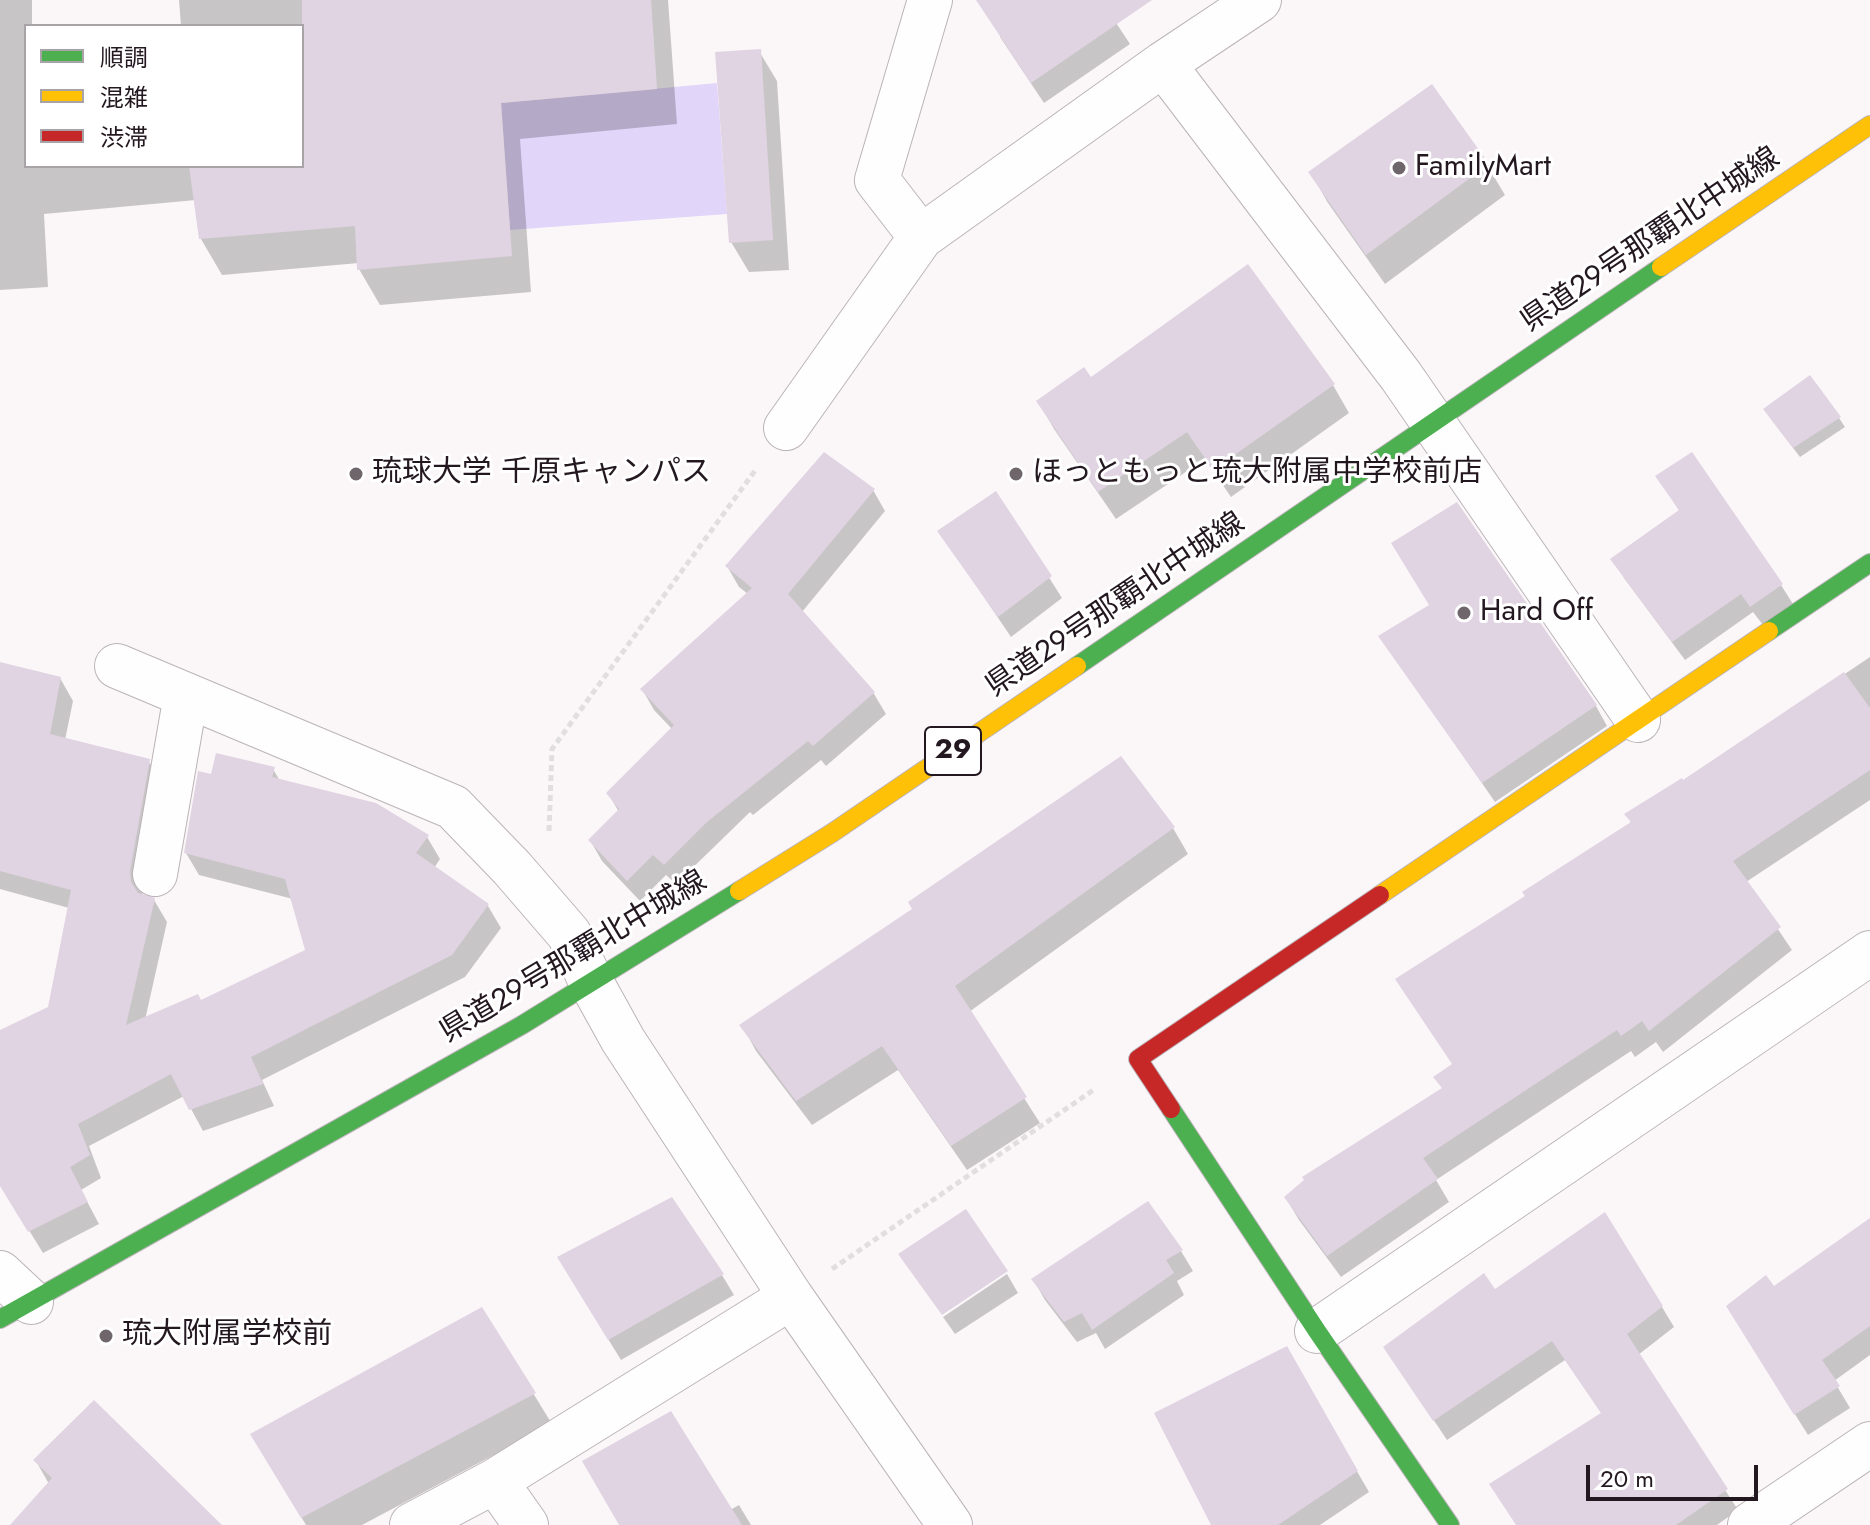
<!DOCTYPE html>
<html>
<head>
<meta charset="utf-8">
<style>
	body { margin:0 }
	#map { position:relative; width:1870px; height:1525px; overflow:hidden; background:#fbf7f9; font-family:Jost,"Noto Sans JP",sans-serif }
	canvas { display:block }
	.legend { position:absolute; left:24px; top:24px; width:280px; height:144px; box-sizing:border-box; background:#fff; border:2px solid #a7a3a6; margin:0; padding:10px 14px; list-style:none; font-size:24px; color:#241820 }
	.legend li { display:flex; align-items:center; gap:16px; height:40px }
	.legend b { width:40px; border:2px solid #a7a3a6 }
	.scale { position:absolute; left:1586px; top:1465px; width:172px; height:36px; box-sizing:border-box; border:4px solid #241820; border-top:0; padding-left:10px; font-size:24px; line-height:28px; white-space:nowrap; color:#241820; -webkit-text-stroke:6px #fff; paint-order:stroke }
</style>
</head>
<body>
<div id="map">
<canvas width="1870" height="1525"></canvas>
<ul class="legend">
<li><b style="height:10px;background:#4caf50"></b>順調</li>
<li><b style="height:10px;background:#ffc107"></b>混雑</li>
<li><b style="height:10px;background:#c62828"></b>渋滞</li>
</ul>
<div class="scale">20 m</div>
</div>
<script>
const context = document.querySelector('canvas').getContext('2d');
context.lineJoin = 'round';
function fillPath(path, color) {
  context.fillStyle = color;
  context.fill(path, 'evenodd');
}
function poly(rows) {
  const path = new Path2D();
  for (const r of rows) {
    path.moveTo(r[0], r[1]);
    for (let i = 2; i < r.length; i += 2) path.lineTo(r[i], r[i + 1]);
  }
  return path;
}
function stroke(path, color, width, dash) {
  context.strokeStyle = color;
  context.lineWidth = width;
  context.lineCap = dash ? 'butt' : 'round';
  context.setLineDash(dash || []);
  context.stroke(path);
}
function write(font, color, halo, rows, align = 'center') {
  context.font = font + ' Jost,"Noto Sans JP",sans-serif';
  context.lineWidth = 6;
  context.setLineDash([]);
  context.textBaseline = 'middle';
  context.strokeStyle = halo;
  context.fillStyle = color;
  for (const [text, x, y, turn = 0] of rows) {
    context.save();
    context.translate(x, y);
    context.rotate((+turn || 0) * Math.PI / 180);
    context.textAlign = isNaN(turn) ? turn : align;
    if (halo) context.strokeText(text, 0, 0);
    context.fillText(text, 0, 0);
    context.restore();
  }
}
const water = poly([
	[717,83,727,214,510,230,501,103]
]);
const shadow = poly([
	[0,0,32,0,32,26,26,26,26,166,302,166,302,26,181,26,179,0,668,0,677,124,520,139,531,292,380,305,359,269,359,263,222,275,201,239,196,200,44,214,48,287,0,290],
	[1005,0,1101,0,1130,44,1044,103,1000,37],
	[759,51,777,81,789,270,749,272,731,242],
	[1487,165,1505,195,1385,284,1328,203,1311,173],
	[1247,266,1333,385,1349,413,1231,497,1205,459,1116,519,1054,429,1038,401,1090,380],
	[1839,418,1845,427,1800,457,1771,419],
	[1658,477,1781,585,1793,604,1763,625,1753,612,1685,660,1624,578,1613,559,1680,512],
	[873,490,885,511,802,612,874,694,886,714,826,766,821,760,753,815,750,812,676,884,666,875,640,901,602,861,590,840,619,812,608,793,672,729,654,710,642,689,748,594,739,587,727,566],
	[996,494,1062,598,1011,637,940,532],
	[1381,637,1596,706,1607,726,1495,802],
	[1870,657,1870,800,1746,882,1792,950,1663,1052,1656,1042,1635,1057,1631,1051,1436,1180,1449,1202,1341,1277,1299,1220,1286,1198,1443,1090,1436,1077,1453,1066,1527,897,1632,824,1627,815,1683,783],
	[0,665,60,678,73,701,65,740,148,760,161,783,142,894,154,900,167,922,145,1020,201,1003,308,951,293,899,199,875,186,853,212,776,273,769,280,781,427,837,440,859,434,868,488,906,501,928,465,977,262,1080,274,1106,203,1131,184,1096,89,1146,101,1178,81,1190,99,1224,43,1253,0,1183,0,1032,49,1008,69,908,0,889],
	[1120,759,1173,828,1188,854,969,1012,1040,1123,967,1170,898,1070,812,1125,756,1051,742,1025,915,910],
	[1870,1221,1870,1355,1834,1381,1850,1408,1808,1435,1740,1327,1773,1289],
	[1181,1251,1193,1271,1177,1281,1184,1295,1105,1349,1096,1333,1077,1342,1045,1300,1033,1279],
	[1007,1274,1018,1293,955,1334,943,1317],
	[722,1275,734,1295,621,1360,571,1279],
	[1494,1292,1662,1307,1674,1327,1638,1355,1738,1510,1717,1525,1517,1525,1602,1414,1565,1360,1447,1440,1385,1347],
	[482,1310,552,1424,362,1525,306,1525,270,1465],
	[1286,1349,1369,1492,1320,1525,1213,1525],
	[36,1461,219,1525,25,1525,49,1484],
	[739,1505,751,1525,622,1525,730,1510]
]);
const building = poly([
	[302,0,651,0,657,89,501,103,512,256,357,270,355,226,199,239,189,166,302,166],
	[976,0,1152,0,1031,83],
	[761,49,773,240,729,243,715,52],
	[1432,84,1489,164,1366,255,1308,172],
	[1248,264,1335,384,1213,470,1187,432,1098,492,1036,401,1084,367,1091,377],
	[1810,375,1841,417,1793,448,1763,409],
	[824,452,875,489,788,594,875,692,813,746,808,741,707,822,664,865,653,855,627,881,588,840,619,809,606,793,674,725,640,689,752,588,725,566],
	[1692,452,1783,584,1750,607,1741,594,1672,642,1610,559,1679,510,1655,476],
	[996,491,1052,576,998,617,937,531],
	[1457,502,1597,705,1482,783,1378,636,1429,605,1391,543],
	[0,662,61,677,50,734,150,759,130,871,131,882,138,893,155,898,126,1025,198,994,201,1000,305,950,285,879,184,853,198,771,211,774,216,753,275,767,272,777,376,803,429,835,416,853,489,904,452,955,251,1057,263,1084,189,1110,171,1074,78,1124,90,1155,70,1167,88,1202,28,1232,0,1186,0,1030,48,1007,71,890,0,871],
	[1844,672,1870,708,1870,770,1733,861,1781,927,1649,1031,1642,1021,1621,1036,1617,1030,1423,1158,1438,1179,1327,1256,1284,1197,1304,1180,1302,1177,1442,1088,1433,1077,1452,1064,1395,979,1525,896,1522,892,1631,822,1624,814,1682,778,1683,780],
	[1121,756,1175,827,955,986,1027,1097,951,1146,882,1046,796,1101,739,1025,912,909,908,902],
	[672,1197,724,1274,608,1340,557,1257],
	[1148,1201,1183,1250,1166,1260,1174,1273,1092,1330,1082,1313,1064,1322,1031,1279],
	[966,1209,1008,1271,942,1315,898,1254],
	[1605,1212,1663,1306,1627,1334,1728,1489,1676,1525,1516,1525,1489,1484,1601,1413,1552,1341,1433,1421,1383,1347,1484,1273,1495,1289],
	[1870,1218,1870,1326,1822,1360,1840,1386,1794,1415,1726,1306,1766,1275,1774,1286],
	[482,1307,536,1393,301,1518,250,1434],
	[1287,1346,1358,1471,1278,1525,1211,1525,1154,1413],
	[94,1400,222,1525,10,1525,52,1478,33,1460],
	[671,1411,742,1525,619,1525,582,1461]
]);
const path = poly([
	[549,831,552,749,757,468],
	[832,1269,1095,1089]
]);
const street = poly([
	[1163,64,1259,0],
	[921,237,1163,64,1401,376,1638,720],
	[786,428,921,237,877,180,930,0],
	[117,666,453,807,512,868,569,934,592,984,623,1040,791,1297,950,1525],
	[155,874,186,695],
	[0,1273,31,1302],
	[1317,1331,1870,953],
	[495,1481,526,1525],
	[412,1525,495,1481,791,1297],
	[1750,1525,1870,1444]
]);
const fast = poly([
	[1769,631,1870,563],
	[1077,666,1661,267],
	[1171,1109,1317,1331,1450,1525],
	[0,1319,522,1025,739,891]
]);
const slow = poly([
	[1661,267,1870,125],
	[739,891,832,833,1077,666],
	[1380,895,1769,631]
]);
const jam = poly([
	[1171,1109,1138,1059,1380,895]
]);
const markers = [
	[1399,168,8,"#6f666c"],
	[356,474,8,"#6f666c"],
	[1016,474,8,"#6f666c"],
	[1464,613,8,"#6f666c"],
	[106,1336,8,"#6f666c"]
];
const shields = [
	[953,751,56]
];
const shieldNames = [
	["29",953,751]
];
const poiNames = [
	["FamilyMart",1415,168],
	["琉球大学 千原キャンパス",372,474],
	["ほっともっと琉大附属中学校前店",1032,474],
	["Hard Off",1480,613],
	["琉大附属学校前",122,1336]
];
const streetNames = [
	["県道29号那覇北中城線",1651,241,-34],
	["県道29号那覇北中城線",1116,606,-34],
	["県道29号那覇北中城線",574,958,-31]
];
fillPath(water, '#e1d5f9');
fillPath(shadow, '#0003');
fillPath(building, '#e0d3e2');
stroke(street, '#bbb3b8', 46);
stroke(fast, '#bbb3b8', 20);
stroke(slow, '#bbb3b8', 20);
stroke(jam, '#bbb3b8', 20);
stroke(path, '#e0dedf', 5, [6, 4]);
stroke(street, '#fefefe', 44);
stroke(fast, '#4caf50', 18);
stroke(slow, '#ffc107', 18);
stroke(jam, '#c62828', 18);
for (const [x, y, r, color] of markers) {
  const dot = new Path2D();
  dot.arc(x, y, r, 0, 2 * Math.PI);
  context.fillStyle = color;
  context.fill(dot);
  stroke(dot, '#fff', 3);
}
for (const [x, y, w] of shields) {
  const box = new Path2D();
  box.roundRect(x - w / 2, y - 24, w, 48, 6);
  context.fillStyle = '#fff';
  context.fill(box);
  stroke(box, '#241820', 2);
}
write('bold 28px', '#241820', null, shieldNames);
write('30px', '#241820', '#fff', poiNames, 'left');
write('30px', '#241820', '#fff', streetNames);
</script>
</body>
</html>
